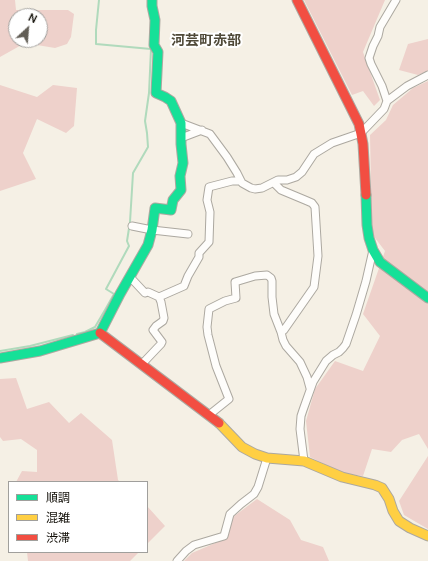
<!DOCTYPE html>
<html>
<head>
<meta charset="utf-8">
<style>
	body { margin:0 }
	#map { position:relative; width:428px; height:561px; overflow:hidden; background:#f5f0e5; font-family:Manrope,"Noto Sans JP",sans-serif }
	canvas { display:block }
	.legend { position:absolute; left:8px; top:481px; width:140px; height:72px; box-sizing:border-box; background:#fff; border:1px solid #a09f9c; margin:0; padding:5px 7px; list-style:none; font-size:12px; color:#110e07 }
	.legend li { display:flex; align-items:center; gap:8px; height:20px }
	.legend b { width:20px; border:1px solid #a09f9c }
	.north { position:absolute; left:8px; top:8px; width:40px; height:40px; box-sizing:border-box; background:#fff; border:1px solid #a09f9c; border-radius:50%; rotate:26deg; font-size:11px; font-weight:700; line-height:16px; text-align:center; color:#110e07 }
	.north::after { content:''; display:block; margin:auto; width:14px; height:18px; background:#615d55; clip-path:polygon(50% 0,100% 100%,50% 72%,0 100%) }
</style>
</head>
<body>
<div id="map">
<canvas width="428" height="561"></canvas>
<ul class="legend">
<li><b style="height:5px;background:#16e098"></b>順調</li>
<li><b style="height:5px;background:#ffcf43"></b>混雑</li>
<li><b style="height:5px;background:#f24e42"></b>渋滞</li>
</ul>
<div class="north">N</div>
</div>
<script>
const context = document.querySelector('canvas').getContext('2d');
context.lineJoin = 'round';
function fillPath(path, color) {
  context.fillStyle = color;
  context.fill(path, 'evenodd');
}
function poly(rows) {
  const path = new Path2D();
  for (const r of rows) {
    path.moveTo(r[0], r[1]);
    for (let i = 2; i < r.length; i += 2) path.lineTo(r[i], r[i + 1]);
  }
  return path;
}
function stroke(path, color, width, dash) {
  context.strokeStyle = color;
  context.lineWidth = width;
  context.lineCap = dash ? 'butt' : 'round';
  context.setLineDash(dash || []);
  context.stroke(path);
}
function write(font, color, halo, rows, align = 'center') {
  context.font = font + ' Manrope,"Noto Sans JP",sans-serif';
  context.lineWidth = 4;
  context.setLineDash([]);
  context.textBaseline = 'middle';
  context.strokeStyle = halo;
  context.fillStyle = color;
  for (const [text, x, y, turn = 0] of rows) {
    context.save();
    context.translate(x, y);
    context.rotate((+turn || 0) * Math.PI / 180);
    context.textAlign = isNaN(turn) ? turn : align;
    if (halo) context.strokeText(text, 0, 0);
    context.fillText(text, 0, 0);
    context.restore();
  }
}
const green = poly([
	[0,0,15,0,16,10,68,10,74,14,71,37,67,44,55,48,25,43,0,57,0,59],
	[16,16,40,16,40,40,16,40],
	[304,0,385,0,363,52,380,100,374,106,363,91,352,95],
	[428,39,428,71,418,75,399,70,408,44],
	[428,81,428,449,419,434,402,440,391,452,372,449,363,476,342,473,310,457,306,421,315,389,335,361,363,371,380,336,363,314,385,251,372,234,370,135,386,120,393,105,413,88],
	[0,85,37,97,53,85,77,88,74,126,66,133,37,119,23,153,36,179,0,191],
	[16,378,27,409,49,402,69,423,81,413,112,440,118,480,120,482,16,482,22,471,37,472,37,450,21,439,3,441,0,437,0,379],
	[428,456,428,529,404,515,399,501],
	[257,499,290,520,301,540,323,547,329,561,184,561,192,553,227,538,233,517],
	[147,506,165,526,147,544],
	[27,552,139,552,130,561,28,561]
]);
const stream = poly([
	[77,334,85,332,95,327,105,310,114,294,106,289,129,246,127,241,130,222,133,173,148,147,147,133,145,121,149,93,151,49,96,44,96,30,99,0],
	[0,351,30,346,73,335]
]);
const street = poly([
	[387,101,382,86,371,64,369,58,373,46,378,36,380,27,396,0],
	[181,123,210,134,227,157,237,173,242,183,251,188,255,189,262,188,278,180,287,180,296,177,302,172,314,154,332,143,361,133,384,109,387,101,407,86,428,75],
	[181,138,202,130],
	[274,183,281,190,305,200,312,203,315,207,318,256,314,287,284,330,281,332],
	[132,226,152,230,188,234],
	[130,277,145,293,148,292,159,297,184,286,188,276,199,257,199,253,209,242,210,212,207,200,209,187,232,181,241,181],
	[142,364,161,344,162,342,153,330,156,326,163,321,164,318,161,302,159,297],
	[209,415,229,399,216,366,208,335,207,327,209,309,225,301,236,298,235,282,255,276,267,275,271,278,272,281,272,297,274,314,281,332,283,340,286,346,300,362,307,377,310,388],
	[304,461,300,429,301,416,303,410,313,382,326,361,333,355,339,352,343,348,346,344,356,315,366,281,373,250],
	[177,561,186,551,194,545,224,536,230,514,241,504,254,494,258,487,267,458]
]);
const fast = poly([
	[366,195,367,225,369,238,373,250,380,262,428,298],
	[0,358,40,351,100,333,120,294,148,245,152,230,155,208,171,210,173,200,181,190,180,176,183,163,181,144,181,123,171,101,165,97,156,93,158,52,154,45,155,20,152,6,152,0]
]);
const slow = poly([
	[219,423,242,447,255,454,267,458,304,461,342,477,375,485,382,488,389,499,393,511,399,521,410,528,428,536]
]);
const jam = poly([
	[297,0,359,124,363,144,366,195],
	[100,333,219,423]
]);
const quarterNames = [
	["河芸町赤部",206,41]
];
fillPath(green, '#eed1cb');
stroke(stream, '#b0dabc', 2);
stroke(street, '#aca8a0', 9);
stroke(fast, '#aca8a0', 11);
stroke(slow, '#aca8a0', 11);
stroke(jam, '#aca8a0', 11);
stroke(street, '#fefdfb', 7);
stroke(fast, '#16e098', 9);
stroke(slow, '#ffcf43', 9);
stroke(jam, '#f24e42', 9);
write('bold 14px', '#4f4938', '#fff', quarterNames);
</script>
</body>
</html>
